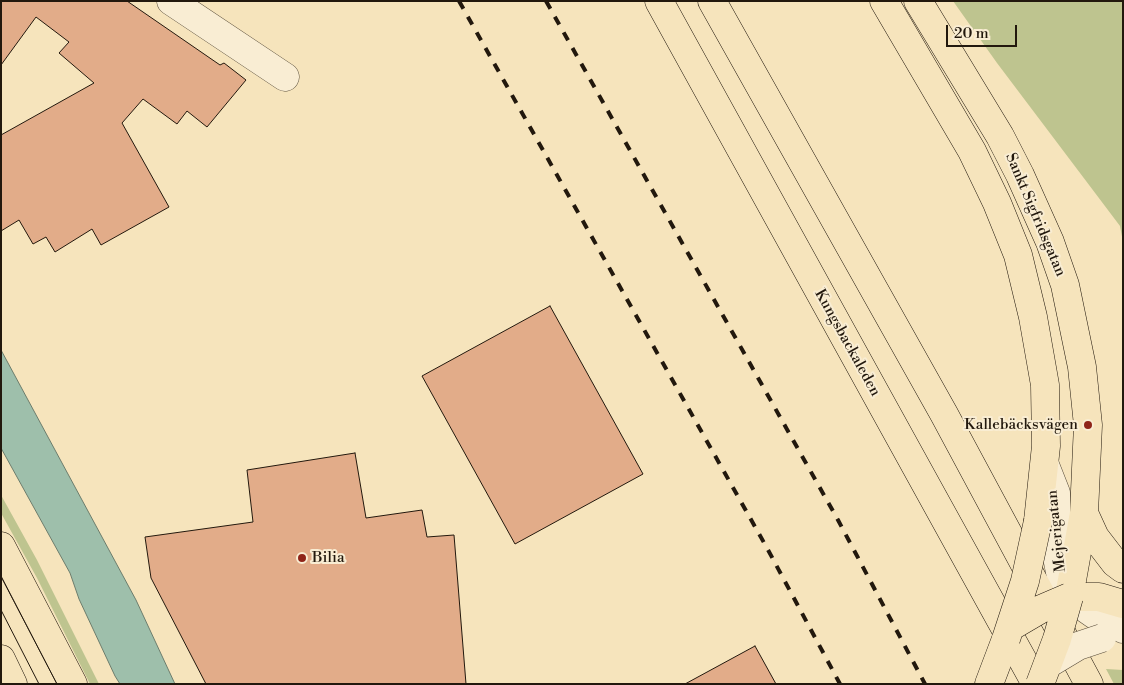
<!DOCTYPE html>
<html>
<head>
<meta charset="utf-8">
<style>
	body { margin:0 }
	#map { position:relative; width:1124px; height:685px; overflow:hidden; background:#f6e4bc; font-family:"Libre Bodoni",serif }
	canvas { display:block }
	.frame { position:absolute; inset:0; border:2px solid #22180d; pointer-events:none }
	.scale { position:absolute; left:946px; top:25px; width:71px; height:22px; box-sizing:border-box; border:2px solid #22180d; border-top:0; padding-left:6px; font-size:15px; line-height:18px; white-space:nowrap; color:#22180d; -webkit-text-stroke:4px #f9edd3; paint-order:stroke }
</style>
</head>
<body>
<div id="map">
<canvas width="1124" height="685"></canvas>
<div class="frame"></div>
<div class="scale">20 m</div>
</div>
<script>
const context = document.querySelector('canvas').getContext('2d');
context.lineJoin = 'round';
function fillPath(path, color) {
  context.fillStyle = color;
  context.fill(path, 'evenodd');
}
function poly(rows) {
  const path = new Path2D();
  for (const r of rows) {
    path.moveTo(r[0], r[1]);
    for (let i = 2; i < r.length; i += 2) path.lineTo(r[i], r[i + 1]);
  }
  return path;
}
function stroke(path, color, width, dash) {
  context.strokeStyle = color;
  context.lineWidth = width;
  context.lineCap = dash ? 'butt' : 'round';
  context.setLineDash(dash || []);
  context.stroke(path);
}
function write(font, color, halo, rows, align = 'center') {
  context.font = font + ' "Libre Bodoni",serif';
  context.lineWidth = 4;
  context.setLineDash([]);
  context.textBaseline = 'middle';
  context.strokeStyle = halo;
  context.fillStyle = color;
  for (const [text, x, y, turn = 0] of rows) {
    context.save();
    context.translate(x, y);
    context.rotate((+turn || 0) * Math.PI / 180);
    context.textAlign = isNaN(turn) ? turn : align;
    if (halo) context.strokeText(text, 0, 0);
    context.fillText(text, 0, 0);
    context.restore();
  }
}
const green = poly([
	[953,1,1123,1,1123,242,1120,226,997,63],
	[1,495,37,560,99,684,90,684,37,578,1,513],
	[1106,669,1123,670,1123,684,1114,684]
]);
const water = poly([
	[1,350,136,600,175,684,120,684,115,676,79,599,70,573,1,448,1,350]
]);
const building = poly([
	[1,1,127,1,220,65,224,63,246,80,207,127,187,111,177,124,143,99,122,123,169,207,101,245,92,229,55,252,46,237,33,244,19,220,1,231,1,135,94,83,59,53,69,42,36,17,1,65,1,1],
	[550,306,643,474,515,544,422,376,550,306],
	[355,453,366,518,422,510,427,537,454,535,466,684,206,684,151,578,145,537,253,522,247,470,355,453],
	[755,646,776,684,685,684,755,646]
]);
const minor = poly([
	[171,1,285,77],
	[1045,465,1056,493,1056,552,1061,577,1069,597,1095,615,1123,629]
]);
const major = poly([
	[884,1,972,151,997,203,1018,255,1033,317,1045,385,1046,446,1038,521],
	[918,1,1000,136,1020,175,1050,242,1065,285,1082,367,1088,425,1084,513,1069,597,1099,597,1123,604],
	[1084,513,1095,537,1115,563,1123,569],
	[1,546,73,684],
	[1,659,13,684],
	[989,684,1006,639]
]);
const highway = poly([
	[659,1,1036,684],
	[712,1,944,414,1089,684]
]);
const tram = poly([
	[1,576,57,684],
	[1,610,39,684]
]);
const rail = poly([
	[459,1,767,548,840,684],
	[546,1,838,520,925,684]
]);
const minorBridge = poly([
	[1048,664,1078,646,1102,638]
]);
const majorBridge = poly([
	[1012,626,1041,609,1069,597],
	[1006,639,1025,581,1038,521],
	[1040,684,1057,639,1069,597]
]);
const markers = [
	[1088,425,5,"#8f2418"],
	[302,558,5,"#8f2418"]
];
const streetNames = [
	["Sankt Sigfridsgatan",1035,215,67],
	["Kungsbackaleden",847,343,61],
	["Mejerigatan",1057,531,-96]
];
const poiNames = [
	["Kallebäcksvägen",1078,425],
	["Bilia",312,558,"left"]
];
fillPath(green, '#bec48f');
fillPath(water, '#9ebfab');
stroke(water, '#6c7c6c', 1);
fillPath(building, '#e2ac89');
stroke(building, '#22180d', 1);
stroke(minor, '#574b39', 29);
stroke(major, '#22180d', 29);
stroke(highway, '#22180d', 29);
stroke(minor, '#f9edd3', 28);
stroke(major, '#f6e4bc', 28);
stroke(highway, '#f6e4bc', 28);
stroke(tram, '#22180d', 1);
stroke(rail, '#22180d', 4, [9, 9]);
stroke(minorBridge, '#574b39', 29, []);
stroke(majorBridge, '#22180d', 29, []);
stroke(minorBridge, '#f9edd3', 28);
stroke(majorBridge, '#f6e4bc', 28);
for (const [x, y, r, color] of markers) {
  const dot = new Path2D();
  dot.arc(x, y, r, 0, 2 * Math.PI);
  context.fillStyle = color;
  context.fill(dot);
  stroke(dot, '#f9edd3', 2);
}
write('15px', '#22180d', '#f9edd3', streetNames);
write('15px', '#22180d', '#f9edd3', poiNames, 'right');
</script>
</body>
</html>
